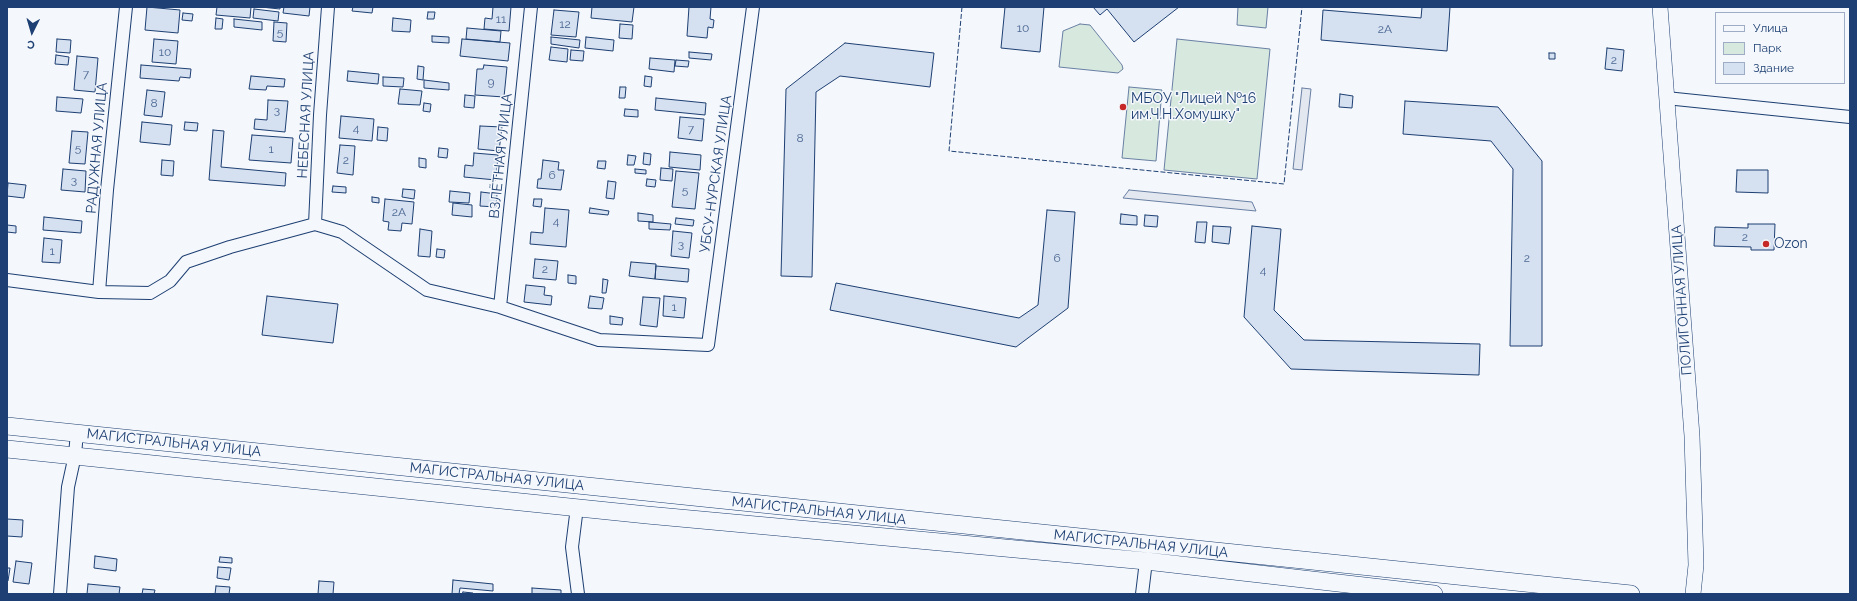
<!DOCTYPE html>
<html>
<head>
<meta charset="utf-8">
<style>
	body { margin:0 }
	#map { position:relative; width:1857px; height:601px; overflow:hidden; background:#f4f7fb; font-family:Raleway,sans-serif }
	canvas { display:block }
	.frame { position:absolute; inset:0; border:8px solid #1d3f73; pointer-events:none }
	.legend { position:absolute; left:1715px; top:12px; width:130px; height:72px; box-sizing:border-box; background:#f4f7fb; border:1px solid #9eadc5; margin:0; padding:5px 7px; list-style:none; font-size:12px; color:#1d3f73 }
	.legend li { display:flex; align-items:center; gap:8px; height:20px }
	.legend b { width:20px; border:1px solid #9eadc5 }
	.north { position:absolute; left:12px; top:12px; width:40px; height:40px; -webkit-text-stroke:3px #f4f7fb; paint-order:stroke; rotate:185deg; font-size:11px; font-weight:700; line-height:16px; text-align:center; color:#1d3f73 }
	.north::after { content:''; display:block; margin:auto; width:14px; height:18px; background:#1d3f73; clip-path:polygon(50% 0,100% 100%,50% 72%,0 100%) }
</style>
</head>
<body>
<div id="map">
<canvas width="1857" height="601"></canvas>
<div class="frame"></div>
<ul class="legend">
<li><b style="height:5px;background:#f4f7fb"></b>Улица</li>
<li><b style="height:11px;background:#d7e8df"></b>Парк</li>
<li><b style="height:11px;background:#d5e0f0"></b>Здание</li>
</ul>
<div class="north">С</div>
</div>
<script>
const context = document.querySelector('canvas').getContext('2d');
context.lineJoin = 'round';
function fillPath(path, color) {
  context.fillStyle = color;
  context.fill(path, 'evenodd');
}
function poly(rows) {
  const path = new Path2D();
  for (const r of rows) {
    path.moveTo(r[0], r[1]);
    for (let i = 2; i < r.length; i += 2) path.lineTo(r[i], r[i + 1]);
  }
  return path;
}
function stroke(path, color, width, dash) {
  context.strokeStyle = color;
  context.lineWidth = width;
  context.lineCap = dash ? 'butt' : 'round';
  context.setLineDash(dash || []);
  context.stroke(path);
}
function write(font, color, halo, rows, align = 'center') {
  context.font = font + ' Raleway,sans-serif';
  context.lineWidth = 3;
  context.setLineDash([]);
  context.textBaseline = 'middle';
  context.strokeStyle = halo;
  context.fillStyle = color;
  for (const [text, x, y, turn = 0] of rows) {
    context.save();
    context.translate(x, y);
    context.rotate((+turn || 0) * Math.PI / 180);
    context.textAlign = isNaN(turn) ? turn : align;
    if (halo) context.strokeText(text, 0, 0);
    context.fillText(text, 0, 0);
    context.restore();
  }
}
const green = poly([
	[1238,7,1268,7,1266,28,1237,25,1238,7],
	[1080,24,1090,25,1122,65,1123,69,1118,73,1059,67,1063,31,1080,24],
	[1177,39,1270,49,1257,179,1164,170,1177,39],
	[1129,87,1162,90,1156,161,1122,158,1129,87]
]);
const parking = poly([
	[1302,88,1311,89,1302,170,1293,169,1302,88],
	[1129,190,1252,202,1256,211,1123,198,1129,190]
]);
const building = poly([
	[147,7,180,10,178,33,145,30,147,7],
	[217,7,251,7,250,18,216,15,217,7],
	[261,7,280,7,280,9,261,7],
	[284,7,310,7,309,16,283,13,284,7],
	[353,7,373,7,372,13,352,11,353,7],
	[493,7,511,7,509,31,484,29,485,18,492,19,493,7],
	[592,7,634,7,632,22,591,18,592,7],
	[689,7,711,7,710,19,714,20,713,28,708,27,707,38,687,36,689,7],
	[1005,7,1044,7,1040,52,1001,48,1005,7],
	[1093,7,1179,7,1134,42,1107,9,1100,15,1093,7],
	[1422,7,1450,7,1447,51,1321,40,1323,10,1421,18,1422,7],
	[254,9,279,12,278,21,253,18,254,9],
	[554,10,579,12,576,37,551,35,554,10],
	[428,12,435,12,434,19,427,19,428,12],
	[183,13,193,14,192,21,182,20,183,13],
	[216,18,223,19,222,29,215,29,216,18],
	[393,18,411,20,410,32,392,31,393,18],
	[234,19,262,22,262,30,234,27,234,19],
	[274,22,287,23,286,42,273,41,274,22],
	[620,24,633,25,632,39,619,38,620,24],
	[467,28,501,31,500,42,466,39,467,28],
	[432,36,449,37,449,43,432,42,432,36],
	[551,37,580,40,579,48,551,44,551,37],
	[586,37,614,40,613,51,585,48,586,37],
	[57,39,71,40,70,53,56,52,57,39],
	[154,39,178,41,176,64,152,62,154,39],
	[462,39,510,43,508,61,460,56,462,39],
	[845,43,934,53,930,87,840,76,816,92,812,277,781,276,786,89,845,43],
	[551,47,568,49,567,62,549,60,551,47],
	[1607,48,1624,50,1622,71,1605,69,1607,48],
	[571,50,584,51,583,61,570,60,571,50],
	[689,52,712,54,711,60,689,58,689,52],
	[1549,53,1555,53,1555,59,1549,59,1549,53],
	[56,55,69,57,68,65,55,64,56,55],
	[77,56,98,58,95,92,74,90,77,56],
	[650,58,675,60,674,72,649,69,650,58],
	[676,60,689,61,688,67,675,66,676,60],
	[141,65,191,69,190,78,180,77,179,81,140,78,141,65],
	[484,65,507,67,504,97,475,95,477,69,483,69,484,65],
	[418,66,424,67,423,80,417,79,418,66],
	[348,71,379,74,378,84,347,81,348,71],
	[251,76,285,79,284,87,267,86,266,90,249,89,251,76],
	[645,76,652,77,651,87,644,86,645,76],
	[383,77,404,78,403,87,383,86,383,77],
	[424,80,449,83,449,90,424,88,424,80],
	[620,87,626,87,625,98,619,98,620,87],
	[400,89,422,91,420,105,398,104,400,89],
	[147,90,165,92,162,117,144,115,147,90],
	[1340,94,1353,96,1352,108,1339,107,1340,94],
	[465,95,475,96,474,108,464,107,465,95],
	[57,97,83,99,81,113,56,111,57,97],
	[656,98,706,103,705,115,655,110,656,98],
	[268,100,288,101,285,132,254,129,255,119,267,120,268,100],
	[1405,101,1498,107,1542,161,1542,346,1510,346,1513,169,1491,141,1403,134,1405,101],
	[424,103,431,104,430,112,423,111,424,103],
	[625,109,638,110,638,117,624,116,625,109],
	[341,116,374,119,372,141,339,138,341,116],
	[680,117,704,119,702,141,678,138,680,117],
	[142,122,172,125,170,145,140,142,142,122],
	[185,122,198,123,197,131,184,130,185,122],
	[480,126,502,127,499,151,478,149,480,126],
	[378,127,388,128,387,141,377,140,378,127],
	[213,130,224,131,221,167,286,173,285,186,209,180,213,130],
	[72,131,88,132,85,164,69,163,72,131],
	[252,135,293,138,291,163,249,160,252,135],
	[340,145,355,146,353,175,337,173,340,145],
	[439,148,448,149,447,158,438,157,439,148],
	[670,152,701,155,700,170,669,167,670,152],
	[474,153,498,155,496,180,464,177,465,165,473,166,474,153],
	[644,153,651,154,650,165,643,164,644,153],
	[628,155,636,156,634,165,627,165,628,155],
	[419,158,426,159,426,168,419,167,419,158],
	[162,160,174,161,173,176,161,175,162,160],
	[543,160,559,162,558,170,564,170,561,190,537,188,538,179,541,179,543,160],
	[598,161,606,161,605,169,597,168,598,161],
	[661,168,673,169,672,181,660,180,661,168],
	[63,169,86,171,85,192,61,190,63,169],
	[635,169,646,170,646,174,635,173,635,169],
	[1737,170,1768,170,1768,193,1736,192,1737,170],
	[676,171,699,173,695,209,672,207,676,171],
	[647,179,656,180,655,187,646,186,647,179],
	[608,181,616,182,614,199,606,198,608,181],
	[8,183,26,185,24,198,7,196,8,183],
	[333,186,346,187,346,193,332,192,333,186],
	[403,189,415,190,414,199,402,197,403,189],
	[450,191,470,193,469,203,449,202,450,191],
	[481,192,497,194,496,207,480,206,481,192],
	[372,197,379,198,379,203,372,202,372,197],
	[385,199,414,202,412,224,402,223,401,231,388,230,389,222,383,221,385,199],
	[534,199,542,199,541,207,533,206,534,199],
	[453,203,472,205,472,217,452,215,453,203],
	[545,208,569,210,566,247,530,244,531,232,543,233,545,208],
	[590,208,609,211,608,215,589,213,590,208],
	[1047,210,1075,212,1068,308,1016,347,830,310,836,283,1019,318,1038,305,1047,210],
	[638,213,653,215,653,222,638,221,638,213],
	[1121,214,1137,216,1137,225,1120,224,1121,214],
	[1145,215,1158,216,1157,227,1144,226,1145,215],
	[44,217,82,221,81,233,43,230,44,217],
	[676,218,694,220,693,226,675,224,676,218],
	[649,222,671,224,670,230,649,229,649,222],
	[1197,222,1207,222,1205,243,1195,242,1197,222],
	[1748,224,1775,224,1774,250,1751,250,1751,247,1714,246,1715,227,1748,228,1748,224],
	[7,225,16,226,16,233,7,232,7,225],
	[1213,226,1231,227,1229,244,1212,242,1213,226],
	[1252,226,1281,229,1274,310,1304,340,1480,344,1479,375,1291,369,1244,317,1252,226],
	[420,229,432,231,430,257,418,256,420,229],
	[673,231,692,233,689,258,671,256,673,231],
	[44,238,62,240,60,263,42,262,44,238],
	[437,249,445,250,444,258,436,257,437,249],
	[535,259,558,261,556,280,533,278,535,259],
	[631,262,656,264,655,279,629,276,631,262],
	[656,266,689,269,688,282,655,279,656,266],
	[568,275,576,276,576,284,568,283,568,275],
	[603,279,608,280,606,293,602,293,603,279],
	[526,285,545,287,544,295,552,296,551,305,524,302,526,285],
	[267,296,338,304,333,343,262,335,267,296],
	[590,296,604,298,602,309,588,308,590,296],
	[664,296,686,298,684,318,663,316,664,296],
	[643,297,660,298,657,327,640,325,643,297],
	[610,316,623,318,622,325,610,324,610,316],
	[7,519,23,520,22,537,7,536,7,519],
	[95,556,117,559,116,571,94,568,95,556],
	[220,557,232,558,232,563,219,562,220,557],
	[16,561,32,563,29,584,13,582,16,561],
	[218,567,231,568,229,580,217,578,218,567],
	[7,568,10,568,8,581,7,580,7,568],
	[453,580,493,584,493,591,460,588,459,594,452,594,453,580],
	[319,581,334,582,333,594,318,594,319,581],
	[88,584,120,587,119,594,87,594,88,584],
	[216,586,230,587,229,594,215,594,216,586],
	[532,588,561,590,561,594,532,594,532,588],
	[143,589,155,590,154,594,142,594,143,589],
	[463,592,473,593,473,594,462,594,463,592]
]);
const minor = poly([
	[1666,98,1850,117],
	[315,224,320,115,328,7],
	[7,280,99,292,150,293,170,281,186,262,230,247,315,224,342,232,427,290,500,307,599,340,708,345,753,7],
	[99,292,107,190,126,7],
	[500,307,531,7],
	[577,507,572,547,578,594],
	[60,594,68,487,75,455,77,432],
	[1142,594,1146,561]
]);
const tertiary = poly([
	[1660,7,1692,436,1696,565,1693,594]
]);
const secondary = poly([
	[7,426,1631,594],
	[7,449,647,515,1146,561,1434,594]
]);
const fence = poly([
	[962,7,949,151,1284,184,1302,7]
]);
const markers = [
	[1123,107,4,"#c62828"],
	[1766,244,4,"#c62828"]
];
const numberNames = [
	["11",501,19],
	["12",565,24],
	["10",1023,28],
	["2А",1385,29],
	["5",280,32],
	["10",165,52],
	["2",1614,60],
	["7",86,74],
	["9",491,82],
	["8",154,103],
	["3",277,110],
	["4",356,128],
	["7",691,129],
	["8",800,138],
	["5",78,148],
	["1",271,149],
	["2",346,160],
	["6",552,175],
	["3",74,180],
	["5",685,190],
	["2А",399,212],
	["4",556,221],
	["2",1745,237],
	["3",681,244],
	["1",52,251],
	["6",1057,258],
	["2",1527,258],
	["2",545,269],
	["4",1263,270],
	["1",674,307]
];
const poiNames = [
	["МБОУ \"Лицей №16",1131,99],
	["им.Ч.Н.Хомушку\"",1131,115],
	["Ozon",1774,244]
];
const streetNames = [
	["НЕБЕСНАЯ УЛИЦА",306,115,-87],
	["РАДУЖНАЯ УЛИЦА",97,148,-85],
	["ВЗЛЁТНАЯ УЛИЦА",501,156,-84],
	["УБСУ-НУРСКАЯ УЛИЦА",716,174,-82],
	["ПОЛИГОННАЯ УЛИЦА",1682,300,-94],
	["МАГИСТРАЛЬНАЯ УЛИЦА",174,443,6],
	["МАГИСТРАЛЬНАЯ УЛИЦА",497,477,6],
	["МАГИСТРАЛЬНАЯ УЛИЦА",819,511,6],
	["МАГИСТРАЛЬНАЯ УЛИЦА",1141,544,6]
];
fillPath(green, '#d7e8df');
stroke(green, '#687fa3', 1);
fillPath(parking, '#e3e8f0');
stroke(parking, '#687fa3', 1);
fillPath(building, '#d5e0f0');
stroke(building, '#1d3f73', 1);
stroke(minor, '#1d3f73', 14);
stroke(tertiary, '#1d3f73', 16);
stroke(secondary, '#1d3f73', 18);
stroke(minor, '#f4f7fb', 12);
stroke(tertiary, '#f4f7fb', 15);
stroke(secondary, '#f4f7fb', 17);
stroke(fence, '#1d3f73', 1, [5, 2]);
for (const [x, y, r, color] of markers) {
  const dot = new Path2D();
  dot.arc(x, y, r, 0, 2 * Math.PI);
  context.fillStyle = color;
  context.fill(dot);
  stroke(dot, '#f4f7fb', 1.5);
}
write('12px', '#4b6792', null, numberNames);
write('14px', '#1d3f73', '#f4f7fb', poiNames, 'left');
write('14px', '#1d3f73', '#f4f7fb', streetNames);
</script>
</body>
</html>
